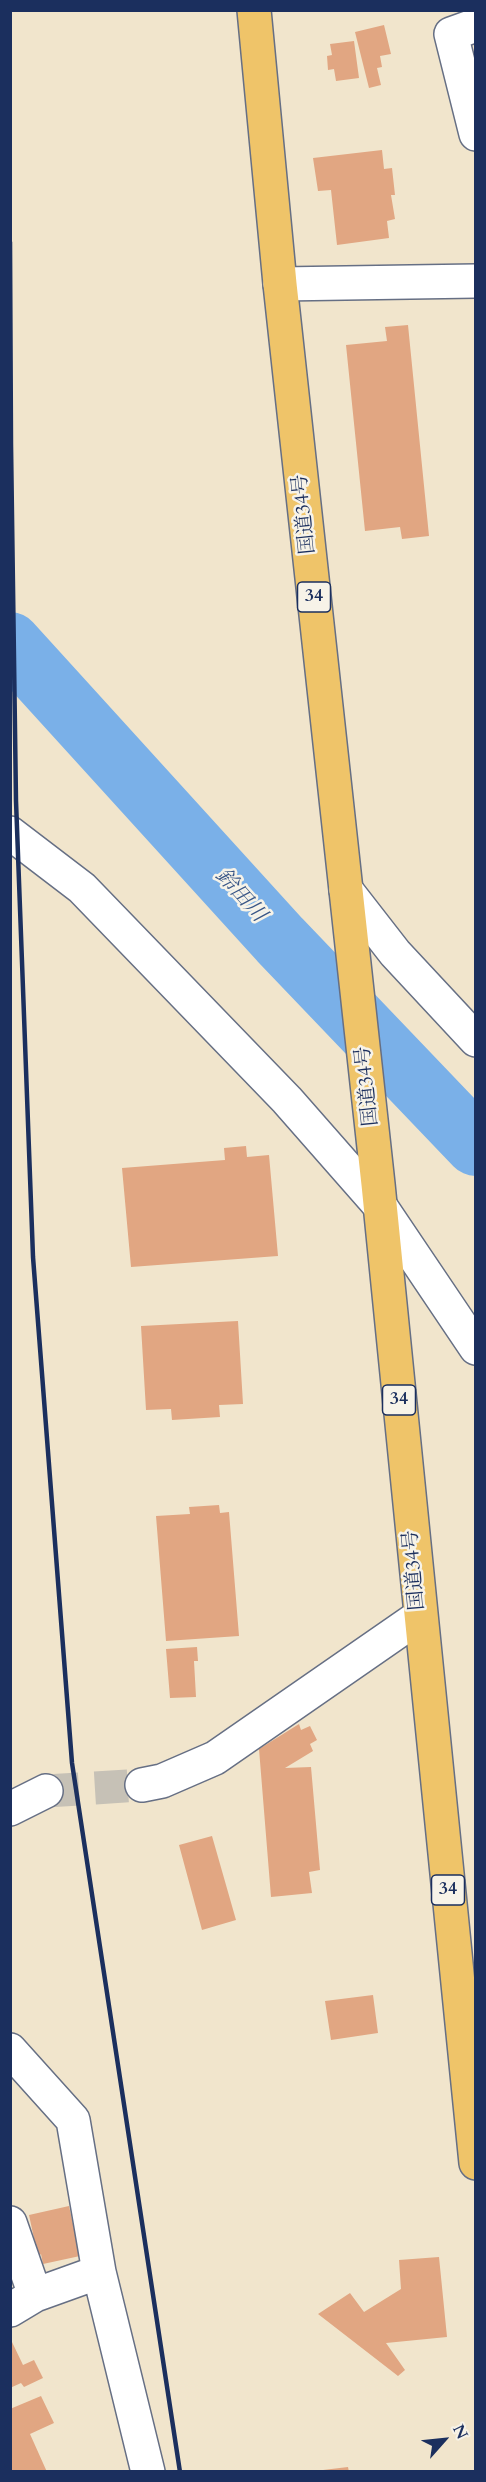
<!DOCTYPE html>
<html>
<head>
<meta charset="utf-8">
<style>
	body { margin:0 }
	#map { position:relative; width:486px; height:2482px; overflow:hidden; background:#f1e5cc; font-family:Cardo,serif }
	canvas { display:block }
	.frame { position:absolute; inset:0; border:12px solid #1b2f5e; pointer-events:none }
	.north { position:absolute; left:414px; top:2410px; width:60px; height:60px; -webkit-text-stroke:4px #f7f3e8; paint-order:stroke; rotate:63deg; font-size:16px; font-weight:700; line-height:24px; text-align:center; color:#1b2f5e }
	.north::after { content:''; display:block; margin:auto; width:21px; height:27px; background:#1b2f5e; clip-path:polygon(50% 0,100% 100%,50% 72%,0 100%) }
</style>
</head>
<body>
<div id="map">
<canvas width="486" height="2482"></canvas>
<div class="frame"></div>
<div class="north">N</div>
</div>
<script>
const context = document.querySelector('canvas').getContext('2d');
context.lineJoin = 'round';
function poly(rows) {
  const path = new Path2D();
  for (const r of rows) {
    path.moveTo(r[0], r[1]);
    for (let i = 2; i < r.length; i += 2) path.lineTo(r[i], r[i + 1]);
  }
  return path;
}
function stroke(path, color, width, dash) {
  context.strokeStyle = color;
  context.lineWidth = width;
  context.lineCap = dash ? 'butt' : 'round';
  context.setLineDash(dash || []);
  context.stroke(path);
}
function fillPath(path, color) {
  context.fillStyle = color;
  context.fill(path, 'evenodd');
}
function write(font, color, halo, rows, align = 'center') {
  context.font = font + ' Cardo,"Noto Serif JP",serif';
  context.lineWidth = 5;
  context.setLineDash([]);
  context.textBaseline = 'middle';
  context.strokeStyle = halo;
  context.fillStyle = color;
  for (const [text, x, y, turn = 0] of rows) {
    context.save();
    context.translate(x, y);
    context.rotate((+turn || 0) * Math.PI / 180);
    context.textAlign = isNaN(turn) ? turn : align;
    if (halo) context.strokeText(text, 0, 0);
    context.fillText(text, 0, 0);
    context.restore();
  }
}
const river = poly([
	[10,643,280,940,476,1145]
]);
const building = poly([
	[384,25,391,54,380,56,382,67,377,68,381,85,369,88,355,32],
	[354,41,359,78,336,81,334,69,328,70,327,56,332,55,330,44],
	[382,150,384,169,392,168,395,195,391,195,395,219,387,221,389,238,337,245,331,190,318,191,313,158],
	[408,325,429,536,402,539,400,527,365,531,346,345,387,341,385,327],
	[246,1146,247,1157,269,1155,278,1256,131,1267,122,1168,225,1160,224,1148],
	[238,1321,243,1404,219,1405,220,1417,172,1420,171,1409,146,1410,141,1326],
	[219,1505,220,1513,229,1512,239,1636,166,1641,156,1516,190,1514,189,1507],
	[197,1647,198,1661,194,1661,196,1697,170,1698,166,1649],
	[299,1724,301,1730,310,1726,317,1740,310,1744,313,1751,285,1768,311,1767,320,1870,309,1872,312,1893,271,1897,259,1749],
	[212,1836,236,1920,202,1930,179,1845],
	[373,1995,378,2033,331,2040,325,2001],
	[69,2206,80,2256,43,2264,41,2254,38,2257,29,2215],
	[439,2257,447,2337,386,2343,405,2370,398,2376,318,2314,350,2293,364,2312,401,2289,399,2260],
	[12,2342,23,2365,34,2360,43,2378,24,2387,21,2383,10,2388],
	[41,2396,54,2423,30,2434,47,2472,10,2472,10,2409],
	[348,2467,349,2472,323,2472,323,2470]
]);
const minorTunnel = poly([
	[46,1791,142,1785]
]);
const minor = poly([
	[476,25,451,34,476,134],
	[280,284,476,281],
	[10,833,82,888,287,1100,381,1207,476,1348],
	[346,890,395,953,476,1040],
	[142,1785,162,1781,215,1758,420,1616],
	[10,1809,46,1791],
	[10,2050,73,2120,99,2272,148,2472],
	[10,2223,35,2295,10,2310],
	[35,2295,99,2272]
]);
const highway = poly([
	[254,10,280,284,378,1184,476,2163]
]);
const rail = poly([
	[10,242,11,444,16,801,33,1257,72,1763,180,2472]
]);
const shields = [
	[314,597,33],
	[399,1400,33],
	[448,1890,33]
];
const shieldNames = [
	["34",314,597],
	["34",399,1400],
	["34",448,1890]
];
const streetNames = [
	["国道34号",305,514,-96],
	["国道34号",368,1086,-96],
	["国道34号",415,1570,-95]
];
const waterNames = [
	["鈴田川",240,896,48]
];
stroke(river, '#7ab0e8', 62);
fillPath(building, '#e1a682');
stroke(minorTunnel, '#c6c1b6', 33, [33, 16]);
stroke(minor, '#666f84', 36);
stroke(highway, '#666f84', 36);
stroke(minor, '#fff', 33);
stroke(highway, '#efc469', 33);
stroke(rail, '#1b2f5e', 4.5);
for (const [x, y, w] of shields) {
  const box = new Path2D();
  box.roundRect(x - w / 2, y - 15, w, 30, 4.5);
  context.fillStyle = '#f7f3e8';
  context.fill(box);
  stroke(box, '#1b2f5e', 1.5);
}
write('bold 18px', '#1b2f5e', null, shieldNames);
write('20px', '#1b2f5e', '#f7f3e8', streetNames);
write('italic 21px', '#385687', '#f7f3e8', waterNames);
</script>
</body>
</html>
